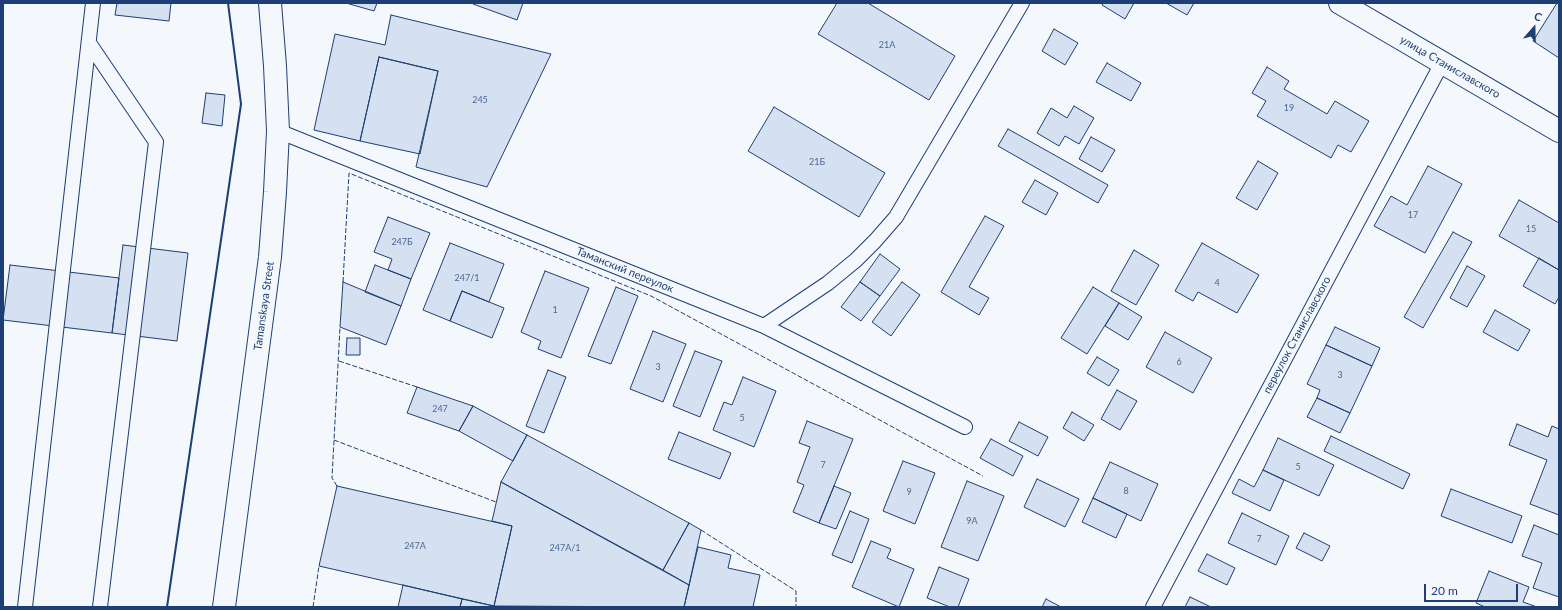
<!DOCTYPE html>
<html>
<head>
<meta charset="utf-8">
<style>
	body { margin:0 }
	#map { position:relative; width:1562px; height:610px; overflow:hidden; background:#f4f7fb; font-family:Lato,sans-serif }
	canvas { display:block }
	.frame { position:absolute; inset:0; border:4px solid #1d3f73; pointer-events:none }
	.north { position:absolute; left:1514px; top:8px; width:40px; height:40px; -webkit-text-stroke:3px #f4f7fb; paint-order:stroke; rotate:20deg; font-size:11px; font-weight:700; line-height:16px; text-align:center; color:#1d3f73 }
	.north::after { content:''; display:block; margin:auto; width:14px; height:18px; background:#1d3f73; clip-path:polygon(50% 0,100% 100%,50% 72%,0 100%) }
	.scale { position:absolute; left:1424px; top:584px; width:94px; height:18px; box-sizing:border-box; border:2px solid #1d3f73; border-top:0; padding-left:5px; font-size:12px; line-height:14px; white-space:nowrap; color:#1d3f73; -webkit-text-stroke:3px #f4f7fb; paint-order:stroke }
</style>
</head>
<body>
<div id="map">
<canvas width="1562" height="610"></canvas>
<div class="frame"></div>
<div class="north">С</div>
<div class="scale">20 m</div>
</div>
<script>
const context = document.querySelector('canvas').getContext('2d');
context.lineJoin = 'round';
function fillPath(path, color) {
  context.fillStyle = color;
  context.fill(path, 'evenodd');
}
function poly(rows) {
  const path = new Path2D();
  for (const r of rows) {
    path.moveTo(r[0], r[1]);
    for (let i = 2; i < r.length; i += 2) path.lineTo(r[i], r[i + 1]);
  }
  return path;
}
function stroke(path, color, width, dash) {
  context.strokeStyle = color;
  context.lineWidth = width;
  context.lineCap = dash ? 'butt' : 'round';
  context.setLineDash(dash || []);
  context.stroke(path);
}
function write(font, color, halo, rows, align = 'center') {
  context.font = font + ' Lato,sans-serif';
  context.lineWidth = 3;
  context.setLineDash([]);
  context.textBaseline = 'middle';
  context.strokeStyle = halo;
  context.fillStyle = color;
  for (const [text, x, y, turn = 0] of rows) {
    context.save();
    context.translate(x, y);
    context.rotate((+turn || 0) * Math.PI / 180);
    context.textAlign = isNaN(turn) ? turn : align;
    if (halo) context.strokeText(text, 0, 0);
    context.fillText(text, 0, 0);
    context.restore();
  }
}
const building = poly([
	[117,3,171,3,169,21,115,15,117,3],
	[346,3,377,3,374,11,346,3],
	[473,3,523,3,517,20,473,4,473,3],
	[837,3,868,3,955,56,929,100,818,34,837,3],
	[1103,3,1134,3,1125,19,1102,5,1103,3],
	[1166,3,1194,3,1187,15,1166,3],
	[1557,3,1559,3,1559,58,1533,41,1557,3],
	[391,15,551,54,487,187,416,167,438,71,379,57,360,141,314,130,335,34,385,45,391,15],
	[1054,29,1078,43,1065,65,1042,51,1054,29],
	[379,57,438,71,420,154,360,141,379,57],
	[1107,63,1141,83,1131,101,1096,82,1107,63],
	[1267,67,1289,81,1284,89,1327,114,1335,101,1369,121,1351,152,1338,145,1331,158,1257,116,1266,101,1252,93,1267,67],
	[206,93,225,95,222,126,202,123,206,93],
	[1074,106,1094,118,1079,144,1065,136,1059,146,1037,133,1051,108,1067,118,1074,106],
	[774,107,885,173,859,217,748,151,774,107],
	[1008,129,1108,185,1098,203,998,146,1008,129],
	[1091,137,1115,150,1102,172,1079,159,1091,137],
	[1258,161,1278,173,1257,210,1236,198,1258,161],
	[1428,166,1462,184,1425,253,1374,226,1391,196,1407,205,1428,166],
	[1035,180,1058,193,1046,215,1022,202,1035,180],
	[1519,200,1559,223,1559,270,1499,236,1519,200],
	[985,216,1004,226,969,287,989,298,979,315,941,292,985,216],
	[388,217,430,233,411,279,388,270,392,259,374,252,388,217],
	[1453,232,1472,242,1423,328,1404,317,1453,232],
	[450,243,504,264,489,302,462,291,450,321,423,310,450,243],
	[1202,243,1259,275,1237,313,1198,292,1193,301,1175,291,1202,243],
	[123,245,188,253,177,341,112,333,123,245],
	[1134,250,1159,265,1136,305,1111,291,1134,250],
	[880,254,900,269,880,296,860,282,880,254],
	[1539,258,1559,270,1559,297,1555,304,1523,286,1539,258],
	[10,265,119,278,112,333,3,320,10,265],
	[375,265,411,279,401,306,365,292,375,265],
	[1467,266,1485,276,1467,307,1450,298,1467,266],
	[545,271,589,288,561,358,538,349,541,341,521,332,545,271],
	[343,282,401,306,386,345,340,327,343,282],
	[860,282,880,296,861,321,841,307,860,282],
	[902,282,920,295,891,336,872,322,902,282],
	[616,287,638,296,611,364,588,356,616,287],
	[1093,287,1119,303,1087,354,1061,338,1093,287],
	[462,291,504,308,492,338,450,321,462,291],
	[1119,303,1142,317,1128,340,1105,326,1119,303],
	[1495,310,1530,330,1518,351,1483,332,1495,310],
	[1335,327,1380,348,1372,366,1326,345,1335,327],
	[653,331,686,344,663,402,630,389,653,331],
	[1165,332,1212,358,1193,393,1146,367,1165,332],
	[347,338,360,338,360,355,346,355,347,338],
	[1326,345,1372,366,1350,413,1317,398,1320,390,1307,384,1326,345],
	[695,351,722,361,700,417,673,406,695,351],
	[1097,357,1119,370,1109,386,1087,373,1097,357],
	[548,370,566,377,544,433,526,426,548,370],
	[743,377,776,391,754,447,713,430,724,402,732,405,743,377],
	[417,387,473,406,459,431,407,413,417,387],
	[1117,390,1137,401,1120,430,1101,419,1117,390],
	[1317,398,1350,413,1340,433,1307,417,1317,398],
	[473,406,527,435,513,461,459,431,473,406],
	[1072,412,1094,425,1084,441,1063,428,1072,412],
	[807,421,853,439,819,523,793,512,804,485,797,482,810,447,799,443,807,421],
	[1019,422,1048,437,1038,456,1009,441,1019,422],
	[1517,424,1548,437,1552,426,1559,429,1559,515,1530,504,1547,460,1509,445,1517,424],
	[679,432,731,453,720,479,668,459,679,432],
	[527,435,689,523,663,570,501,482,527,435],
	[1331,436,1410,474,1403,489,1324,451,1331,436],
	[1278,438,1334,465,1319,496,1263,470,1278,438],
	[991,439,1023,456,1013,476,980,458,991,439],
	[903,461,935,473,915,524,883,511,903,461],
	[1110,462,1158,484,1141,521,1093,498,1110,462],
	[1263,470,1284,480,1270,511,1232,493,1239,479,1254,487,1263,470],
	[1037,479,1079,499,1065,527,1024,507,1037,479],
	[967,481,1004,496,978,561,941,547,967,481],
	[501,482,689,585,684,607,494,606,512,526,492,521,501,482],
	[337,486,512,526,494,606,319,566,337,486],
	[834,486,851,493,836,529,819,523,834,486],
	[1451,489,1522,516,1512,543,1441,516,1451,489],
	[1093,498,1127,514,1116,538,1082,522,1093,498],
	[850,511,869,519,852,563,832,555,850,511],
	[1242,513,1289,536,1276,565,1228,543,1242,513],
	[689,523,701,530,689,585,663,570,689,523],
	[1534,525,1559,535,1559,597,1533,588,1542,563,1522,556,1534,525],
	[1304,533,1330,546,1322,561,1296,548,1304,533],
	[871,541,891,549,887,558,914,569,899,607,852,587,871,541],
	[698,547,731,555,728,568,760,575,753,607,684,607,698,547],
	[1207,554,1235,568,1227,585,1198,571,1207,554],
	[939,567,969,579,958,607,950,607,927,598,939,567],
	[1489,571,1529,587,1523,602,1537,607,1485,607,1476,603,1489,571],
	[403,585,462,599,460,607,398,607,403,585],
	[1190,597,1211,607,1185,607,1190,597],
	[462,599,494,606,494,607,460,607,462,599],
	[1046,599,1061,607,1042,607,1046,599]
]);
const service = poly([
	[89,43,156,142,100,607],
	[278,131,764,326,965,427],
	[764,326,828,283,856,260,875,241,896,217,1022,3],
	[25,607,93,3],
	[1153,607,1442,63]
]);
const minor = poly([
	[1340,3,1559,131]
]);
const tertiary = poly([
	[224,607,270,257,275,192,278,131,275,66,270,3]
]);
const fence = poly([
	[343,282,349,173,651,296,983,476],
	[339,361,417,387],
	[334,440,496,502],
	[337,486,332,478,340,327],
	[701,530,796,591,796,607],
	[313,607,319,566]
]);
const wall = poly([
	[167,607,241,104,228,3]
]);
const numberNames = [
	["21А",887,45],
	["245",480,100],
	["19",1289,108],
	["21Б",817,162],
	["17",1413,215],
	["15",1531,229],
	["247Б",402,242],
	["247/1",467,278],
	["4",1217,283],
	["1",555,310],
	["6",1179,362],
	["3",658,367],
	["3",1340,375],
	["247",440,409],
	["5",742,418],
	["7",823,465],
	["5",1298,467],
	["8",1126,491],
	["9",909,492],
	["9А",972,521],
	["7",1259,539],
	["247А",415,546],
	["247А/1",565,548]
];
const streetNames = [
	["улица Станиславского",1450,67,30],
	["Таманский переулок",625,270,22],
	["Tamanskaya Street",264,306,-82],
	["переулок Станиславского",1297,335,-62]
];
fillPath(building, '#d5e0f0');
stroke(building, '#1d3f73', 1);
stroke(service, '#1d3f73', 16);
stroke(minor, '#1d3f73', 24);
stroke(tertiary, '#1d3f73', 24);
stroke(service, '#f4f7fb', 14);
stroke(minor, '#f4f7fb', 22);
stroke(tertiary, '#f4f7fb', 22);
stroke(fence, '#1d3f73', 1, [5, 2]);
stroke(wall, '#1d3f73', 2);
write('9px', '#4b6792', null, numberNames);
write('11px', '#1d3f73', '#f4f7fb', streetNames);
</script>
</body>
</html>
